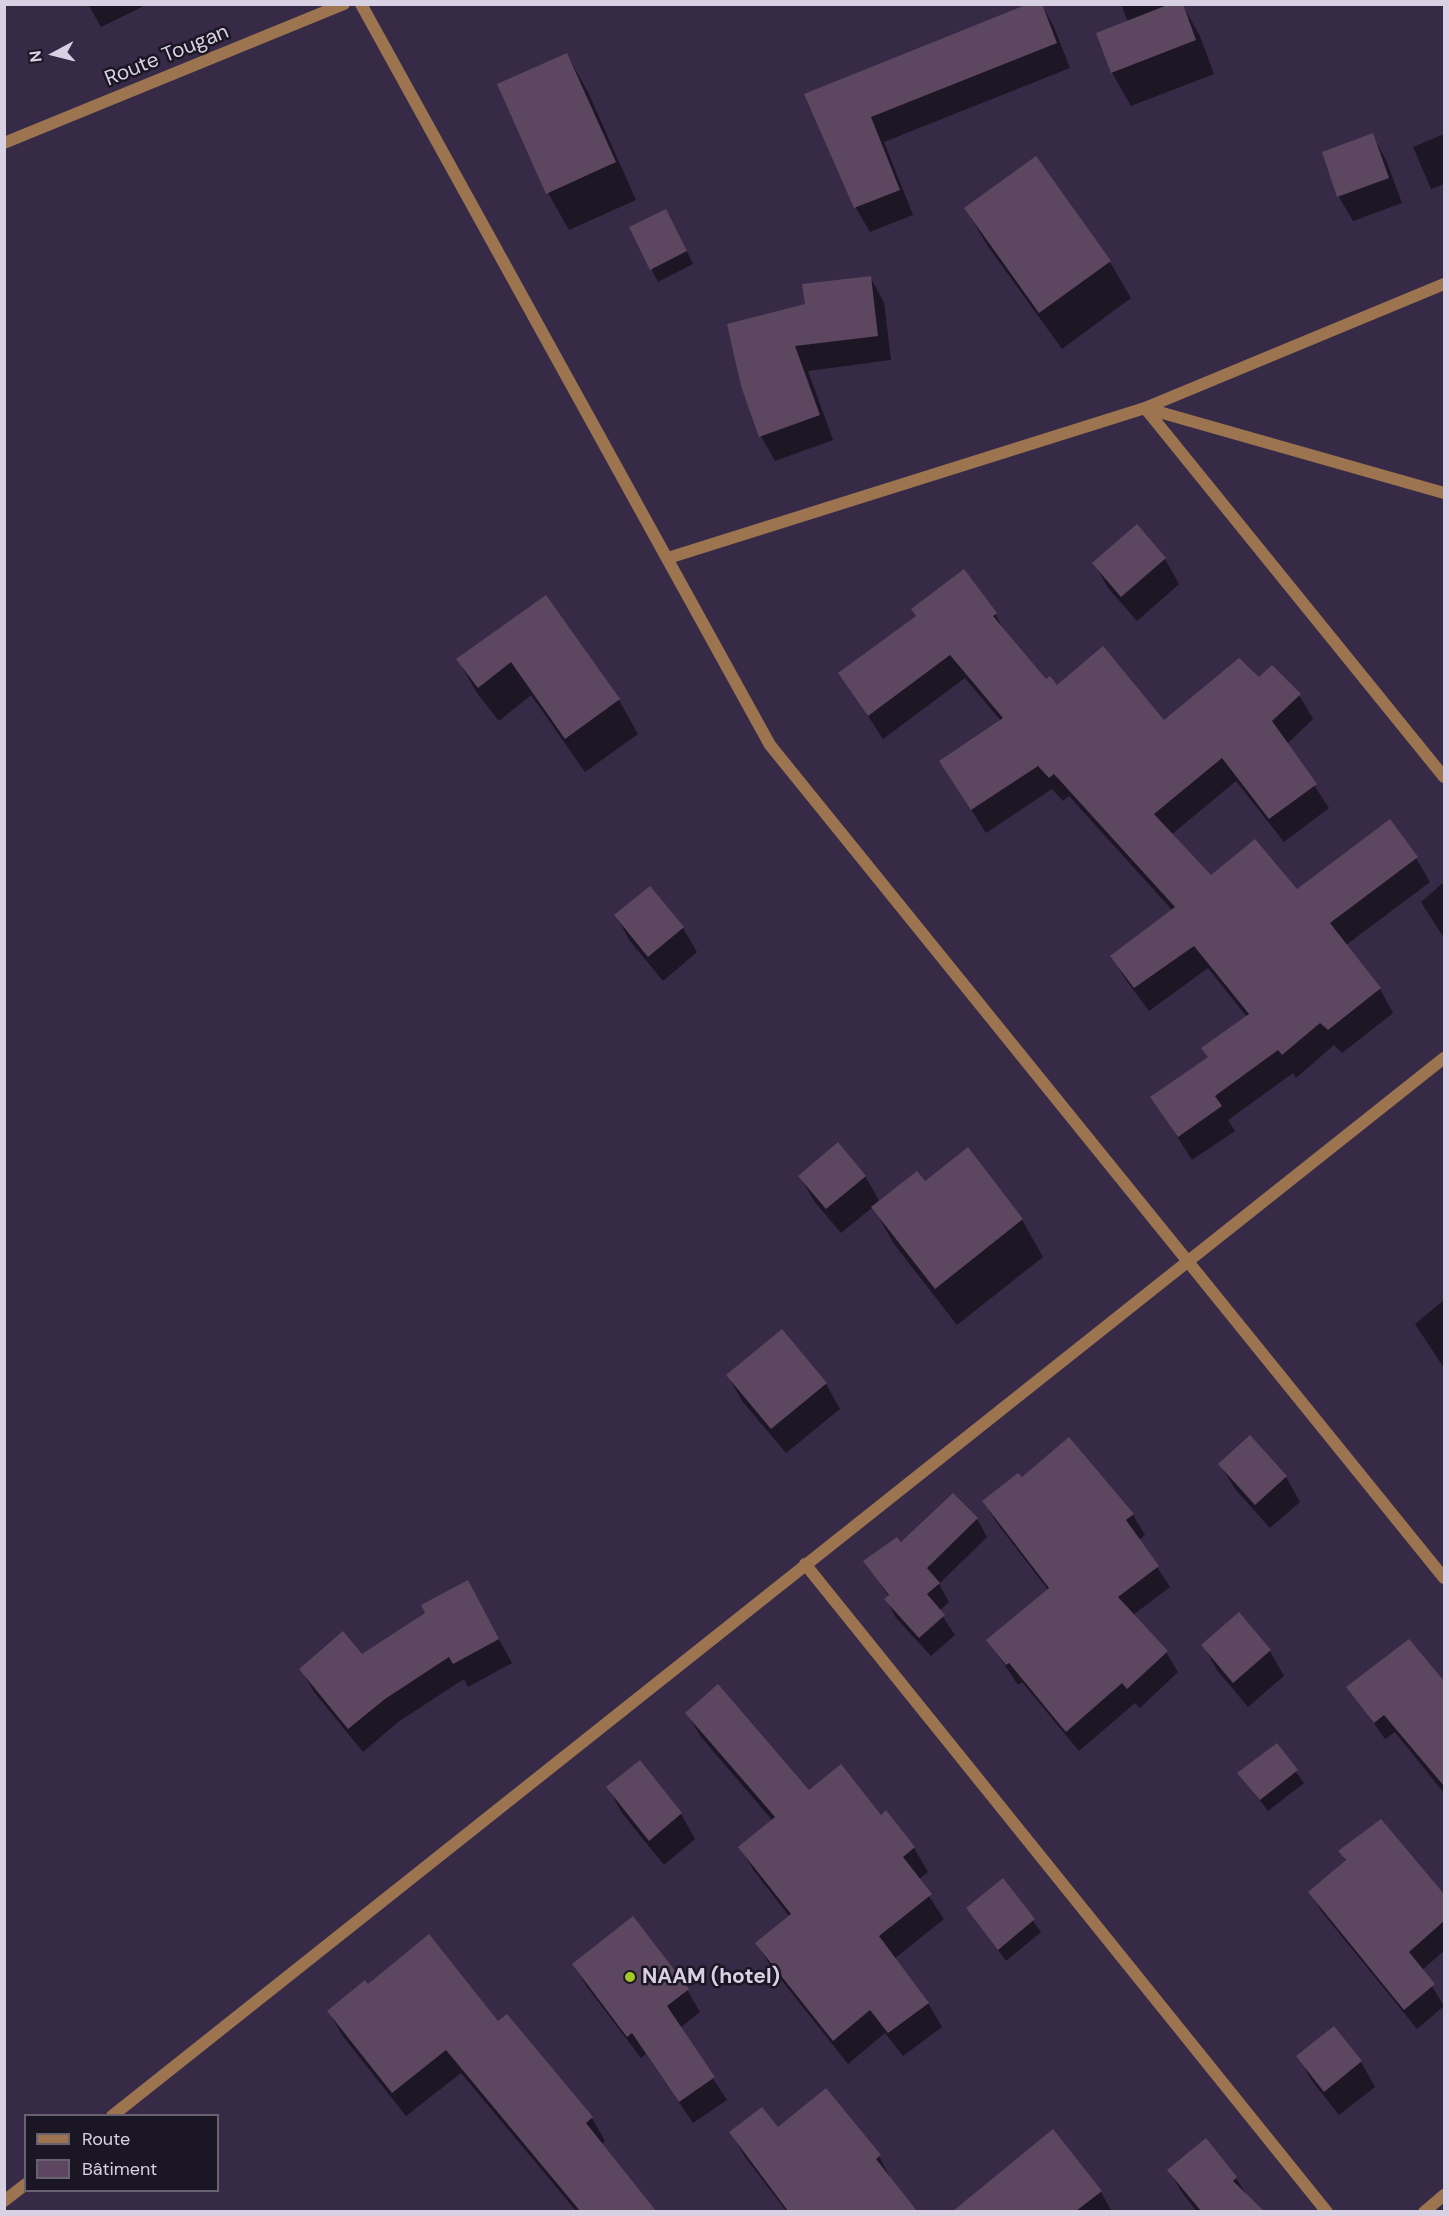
<!DOCTYPE html>
<html>
<head>
<meta charset="utf-8">
<style>
	body { margin:0 }
	#map { position:relative; width:1449px; height:2216px; overflow:hidden; background:#362a46; font-family:"DM Sans",sans-serif }
	canvas { display:block }
	.frame { position:absolute; inset:0; border:6px solid #d8d1e3; pointer-events:none }
	.legend { position:absolute; left:24px; top:2114px; width:195px; height:78px; box-sizing:border-box; background:#1b1623; border:2px solid #676170; margin:0; padding:8px 10px; list-style:none; font-size:18px; color:#d8d1e3 }
	.legend li { display:flex; align-items:center; gap:12px; height:30px }
	.legend b { width:30px; border:2px solid #676170 }
	.north { position:absolute; left:24px; top:24px; width:60px; height:60px; -webkit-text-stroke:4px #1b1623; paint-order:stroke; rotate:263deg; font-size:16px; font-weight:700; line-height:24px; text-align:center; color:#d8d1e3 }
	.north::after { content:''; display:block; margin:auto; width:21px; height:27px; background:#d8d1e3; clip-path:polygon(50% 0,100% 100%,50% 72%,0 100%) }
</style>
</head>
<body>
<div id="map">
<canvas width="1449" height="2216"></canvas>
<div class="frame"></div>
<ul class="legend">
<li><b style="height:8px;background:#9c7450"></b>Route</li>
<li><b style="height:16px;background:#5d4660"></b>Bâtiment</li>
</ul>
<div class="north">N</div>
</div>
<script>
const context = document.querySelector('canvas').getContext('2d');
context.lineJoin = 'round';
function fillPath(path, color) {
  context.fillStyle = color;
  context.fill(path, 'evenodd');
}
function poly(rows) {
  const path = new Path2D();
  for (const r of rows) {
    path.moveTo(r[0], r[1]);
    for (let i = 2; i < r.length; i += 2) path.lineTo(r[i], r[i + 1]);
  }
  return path;
}
function stroke(path, color, width, dash) {
  context.strokeStyle = color;
  context.lineWidth = width;
  context.lineCap = dash ? 'butt' : 'round';
  context.setLineDash(dash || []);
  context.stroke(path);
}
function write(font, color, halo, rows, align = 'center') {
  context.font = font + ' "DM Sans",sans-serif';
  context.lineWidth = 5;
  context.setLineDash([]);
  context.textBaseline = 'middle';
  context.strokeStyle = halo;
  context.fillStyle = color;
  for (const [text, x, y, turn = 0] of rows) {
    context.save();
    context.translate(x, y);
    context.rotate((+turn || 0) * Math.PI / 180);
    context.textAlign = isNaN(turn) ? turn : align;
    if (halo) context.strokeText(text, 0, 0);
    context.fillText(text, 0, 0);
    context.restore();
  }
}
const shadow = poly([
	[88,4,148,4,101,27],
	[1041,4,1054,27,1070,68,884,142,913,215,870,232,856,208,806,95],
	[1121,4,1182,4,1200,36,1214,74,1131,106,1112,73,1097,34,1128,22],
	[567,55,588,92,636,200,569,230,548,193],
	[1444,134,1444,184,1431,189,1413,147],
	[1372,135,1386,160,1402,203,1353,221,1339,197,1323,153],
	[1036,158,1110,262,1131,298,1062,349,987,245,966,209],
	[673,223,693,264,658,282,631,228],
	[870,277,884,302,891,360,808,371,833,440,775,461,761,436,806,305],
	[1165,559,1179,584,1137,621,1108,588,1094,563],
	[546,597,619,700,638,734,585,772,531,695,499,721,477,693,458,660],
	[995,614,1009,638,1046,681,1164,722,1259,679,1299,695,1313,719,1287,744,1329,808,1284,842,1236,781,1171,835,1211,877,1296,891,1416,858,1430,882,1346,945,1380,989,1393,1013,1342,1053,1334,1045,1296,1078,1293,1073,1228,1120,1235,1131,1192,1160,1152,1097,1209,1058,1247,1017,1208,968,1149,1011,1126,980,1112,956,1173,911,1069,796,1063,801,1052,789,986,833,941,762,1001,721,965,678,883,739,840,673],
	[1444,882,1444,938,1421,902],
	[616,916,683,928,697,952,663,981,630,941],
	[968,1150,1022,1220,1043,1257,957,1325,894,1244,873,1207,841,1233,814,1201,800,1176,865,1176,880,1202,925,1183],
	[1444,1300,1444,1368,1415,1324],
	[728,1376,826,1384,840,1409,786,1453,742,1401],
	[1250,1437,1286,1477,1300,1502,1270,1528,1235,1489,1220,1464],
	[1022,1479,1133,1515,1145,1535,1139,1540,1170,1587,1133,1615,1166,1652,1178,1672,1140,1708,1135,1703,1079,1751,1022,1682,1018,1685,988,1640,1049,1591,996,1522,984,1502],
	[977,1519,987,1537,939,1584,949,1602,939,1611,955,1635,931,1656,896,1618,886,1599,889,1597,865,1561,901,1545],
	[480,1605,512,1663,468,1687,464,1679,398,1722,363,1752,314,1692,301,1669,361,1656,427,1613],
	[1408,1641,1444,1684,1444,1793,1395,1732,1385,1739,1348,1687],
	[1203,1645,1270,1651,1284,1676,1248,1707,1217,1670],
	[687,1713,809,1792,880,1817,886,1812,914,1848,928,1872,918,1880,944,1919,894,1959,928,2003,942,2027,903,2056,885,2033,848,2064,771,1967,757,1943,790,1917,754,1871,740,1847,773,1821,701,1737],
	[1276,1745,1304,1783,1268,1811,1239,1773],
	[639,1762,681,1814,695,1839,664,1865,622,1813,608,1788],
	[1381,1821,1444,1897,1444,1951,1422,1970,1444,2006,1417,2029,1322,1912,1310,1892,1346,1862,1340,1851],
	[1003,1880,1041,1932,1006,1961,968,1908],
	[574,1965,687,1990,700,2012,680,2028,727,2100,693,2123,646,2054,641,2058,587,1987],
	[368,1986,498,2023,592,2118,605,2141,601,2145,654,2212,577,2212,461,2073,406,2116,342,2035,329,2012],
	[1334,2028,1361,2062,1375,2087,1339,2115,1312,2081,1298,2056],
	[778,2130,879,2156,892,2181,916,2212,787,2212,745,2157,731,2132],
	[1053,2131,1101,2192,1112,2212,955,2212],
	[1205,2140,1236,2178,1257,2212,1197,2212,1181,2191,1169,2170]
]);
const building = poly([
	[1028,4,1042,4,1057,43,871,117,900,190,854,208,804,94],
	[1170,4,1183,4,1196,40,1111,73,1096,33],
	[567,53,616,162,546,194,497,84],
	[1373,133,1389,178,1337,197,1322,152],
	[1036,156,1111,261,1039,313,964,208],
	[666,209,687,251,650,270,629,227],
	[871,276,878,336,795,346,820,415,759,437,741,386,727,324,805,304,802,284],
	[1137,524,1166,558,1121,597,1092,563],
	[964,569,997,613,993,616,1046,679,1050,676,1057,685,1103,646,1164,720,1239,658,1259,677,1272,665,1301,694,1272,721,1317,784,1269,819,1222,758,1154,814,1211,875,1255,839,1297,889,1390,819,1418,857,1330,923,1381,988,1328,1030,1320,1023,1282,1055,1278,1050,1215,1096,1222,1106,1178,1137,1150,1097,1208,1057,1201,1048,1249,1014,1194,946,1134,988,1110,956,1175,907,1054,774,1049,778,1038,766,971,810,939,761,1003,718,950,655,868,716,838,673,916,616,911,609],
	[546,595,620,699,565,739,511,662,478,688,456,659],
	[650,886,684,927,648,957,614,915],
	[838,1142,866,1176,826,1209,798,1176],
	[968,1147,1023,1219,935,1289,871,1207,917,1171,925,1181],
	[782,1329,827,1383,771,1429,726,1375],
	[1250,1435,1287,1476,1255,1505,1218,1464],
	[1069,1437,1134,1514,1126,1520,1159,1566,1118,1597,1168,1651,1127,1689,1122,1683,1066,1732,1009,1663,1006,1665,986,1640,1049,1588,982,1501,1018,1473,1022,1477],
	[953,1493,978,1518,927,1568,940,1583,927,1594,945,1615,919,1638,884,1599,889,1595,863,1561,897,1537,901,1542],
	[468,1580,499,1639,453,1664,449,1657,385,1699,348,1729,299,1669,343,1631,362,1654,425,1613,421,1605],
	[1239,1612,1271,1650,1233,1683,1201,1645],
	[1409,1639,1444,1681,1444,1786,1384,1715,1374,1723,1346,1687],
	[718,1684,809,1790,841,1764,881,1815,886,1810,915,1847,903,1857,932,1894,879,1936,929,2003,888,2033,870,2010,833,2041,755,1943,791,1914,738,1847,775,1817,685,1713],
	[1277,1743,1298,1770,1260,1800,1237,1773],
	[640,1760,682,1813,649,1841,606,1787],
	[1381,1819,1444,1894,1444,1921,1409,1952,1435,1984,1404,2010,1308,1892,1346,1860,1338,1851],
	[1003,1878,1035,1919,998,1950,966,1908],
	[633,1916,689,1989,667,2006,715,2077,679,2102,632,2033,627,2037,572,1964],
	[429,1934,498,2021,507,2014,593,2117,586,2123,656,2211,580,2211,446,2050,392,2093,327,2011,365,1980,368,1984],
	[1334,2026,1362,2061,1324,2092,1296,2056],
	[826,2088,881,2155,876,2159,917,2211,788,2211,729,2132,762,2107,778,2127],
	[1053,2129,1102,2191,1076,2211,953,2211],
	[1206,2138,1237,2177,1233,2181,1264,2211,1201,2211,1167,2170]
]);
const minor = poly([
	[361,4,770,745,1444,1578],
	[4,143,344,4],
	[1444,493,1145,408,1444,777],
	[668,558,1145,408,1444,284],
	[805,1564,1327,2212],
	[112,2116,1444,1058],
	[4,2201,26,2184],
	[1424,2212,1444,2195]
]);
const markers = [
	[630,1977,6,"#a4c825"]
];
const streetNames = [
	["Route Tougan",167,56,-22]
];
const poiNames = [
	["NAAM (hotel)",642,1977]
];
fillPath(shadow, '#0007');
fillPath(building, '#5d4660');
stroke(minor, '#9c7450', 12);
for (const [x, y, r, color] of markers) {
  const dot = new Path2D();
  dot.arc(x, y, r, 0, 2 * Math.PI);
  context.fillStyle = color;
  context.fill(dot);
  stroke(dot, '#1b1623', 2);
}
write('21px', '#d8d1e3', '#1b1623', streetNames);
write('bold 21px', '#d8d1e3', '#1b1623', poiNames, 'left');
</script>
</body>
</html>
